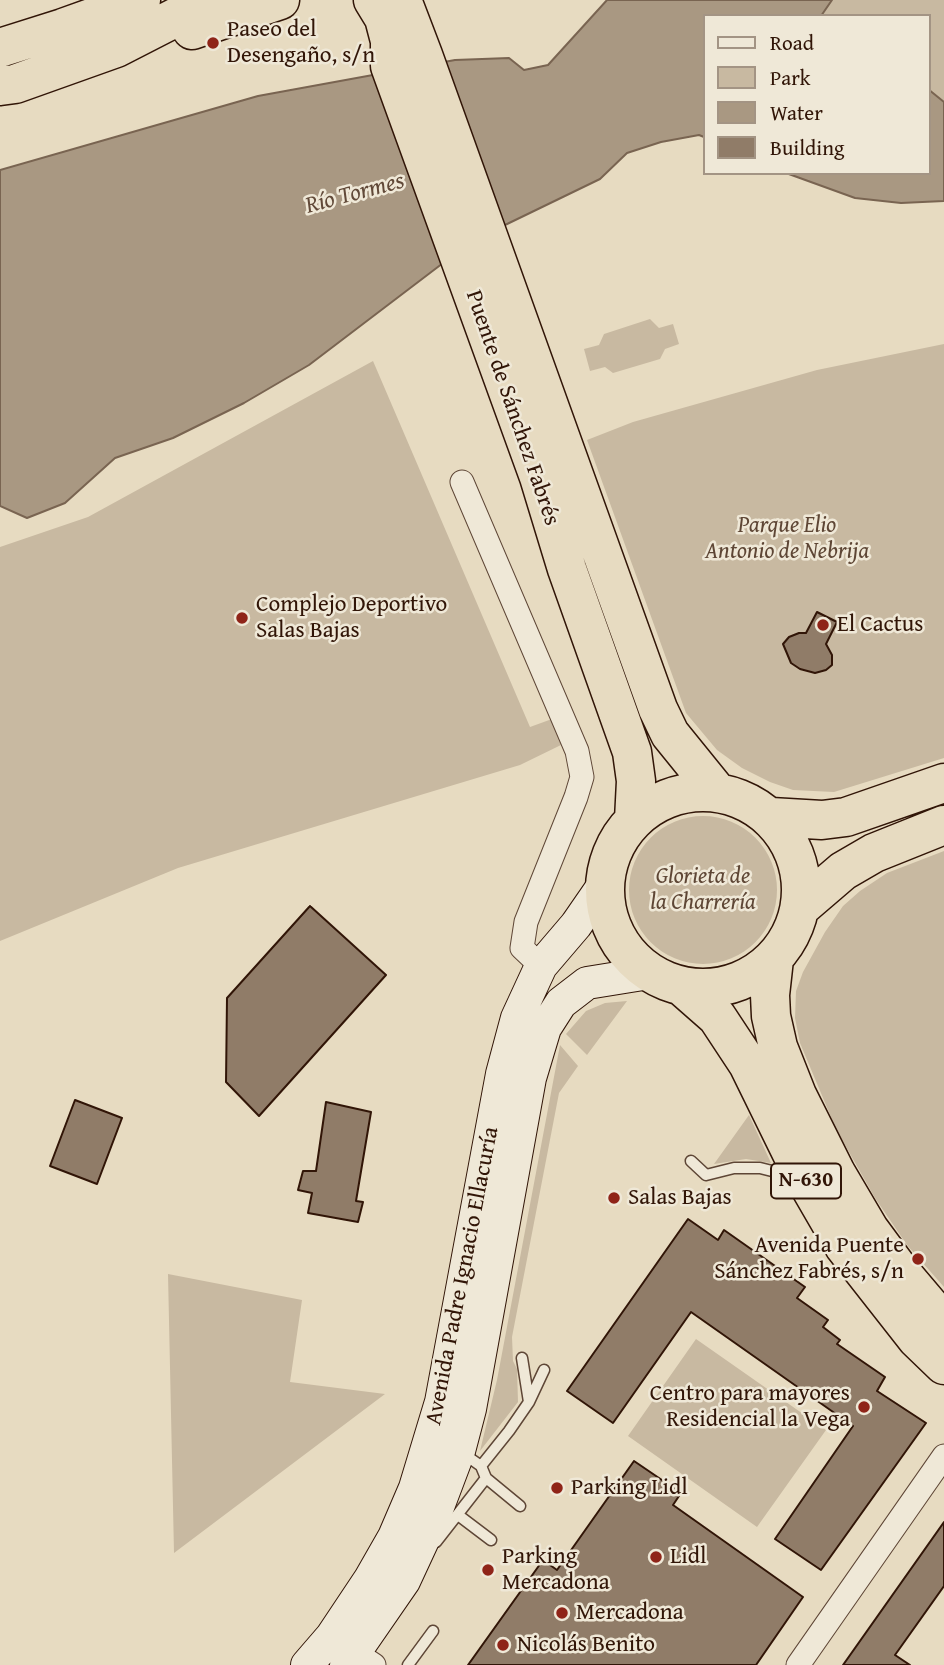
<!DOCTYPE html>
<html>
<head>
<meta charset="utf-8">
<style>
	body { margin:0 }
	#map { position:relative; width:944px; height:1665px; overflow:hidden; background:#e7dbc1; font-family:"Gentium Book Plus",serif }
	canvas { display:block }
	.legend { position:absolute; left:703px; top:14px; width:228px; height:161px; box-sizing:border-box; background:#efe8d7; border:2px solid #a39484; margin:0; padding:9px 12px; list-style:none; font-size:21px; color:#311507 }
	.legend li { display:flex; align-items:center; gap:14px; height:35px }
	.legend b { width:35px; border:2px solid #a39484 }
</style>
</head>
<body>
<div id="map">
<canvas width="944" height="1665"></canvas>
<ul class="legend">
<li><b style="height:9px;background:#efe8d7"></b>Road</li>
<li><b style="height:19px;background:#c8b9a1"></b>Park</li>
<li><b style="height:19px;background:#a99882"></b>Water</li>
<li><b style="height:19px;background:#907c68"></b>Building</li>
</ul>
</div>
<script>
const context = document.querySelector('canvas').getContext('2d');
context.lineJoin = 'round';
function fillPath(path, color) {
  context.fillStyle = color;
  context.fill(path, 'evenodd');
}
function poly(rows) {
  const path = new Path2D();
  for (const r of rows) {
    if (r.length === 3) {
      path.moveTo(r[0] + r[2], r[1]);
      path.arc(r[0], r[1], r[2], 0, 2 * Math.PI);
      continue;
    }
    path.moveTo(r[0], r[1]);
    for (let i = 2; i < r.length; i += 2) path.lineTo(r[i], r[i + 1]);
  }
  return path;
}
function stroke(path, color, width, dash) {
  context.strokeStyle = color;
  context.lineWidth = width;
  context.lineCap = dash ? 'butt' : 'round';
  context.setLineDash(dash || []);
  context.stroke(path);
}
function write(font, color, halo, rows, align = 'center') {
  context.font = font + ' "Gentium Book Plus",serif';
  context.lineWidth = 5;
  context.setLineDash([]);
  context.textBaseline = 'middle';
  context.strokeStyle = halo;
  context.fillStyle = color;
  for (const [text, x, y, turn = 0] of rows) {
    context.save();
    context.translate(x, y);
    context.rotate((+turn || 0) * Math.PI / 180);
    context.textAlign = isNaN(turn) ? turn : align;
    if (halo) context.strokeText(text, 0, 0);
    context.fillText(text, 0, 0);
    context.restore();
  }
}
const green = poly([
	[832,0,944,0,944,102,928,89,928,16,821,16],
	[650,319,659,328,673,324,679,344,665,349,660,359,613,373,605,367,590,371,584,349,599,345,604,334],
	[944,344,944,758,834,792,793,790,770,782,742,768,717,750,686,713,587,440,633,422,817,370],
	[373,361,530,727,552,719,561,745,520,765,178,868,0,941,0,547,88,517],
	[703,890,74],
	[944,851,944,1287,907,1245,875,1198,836,1129,800,1043,795,1018,796,991,803,972,825,932,843,906,860,891,887,873],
	[627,1001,587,1055,566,1034,586,1011,605,1003],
	[560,1045,578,1066,559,1093,512,1337,513,1361,517,1369,518,1402,480,1451,497,1380],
	[749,1115,771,1163,746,1159,714,1164],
	[168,1274,302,1300,290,1382,385,1394,174,1553],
	[696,1339,826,1430,757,1527,628,1436]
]);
const water = poly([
	[607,0,832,0,821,16,704,16,704,137,699,135,661,142,627,153,600,179,472,241,309,365,244,403,173,438,115,458,65,503,27,518,0,506,0,170,258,96,455,60,509,58,524,70,548,65,607,0],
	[928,89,944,102,944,201,901,203,855,198,786,173,928,173,928,89]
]);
const building = poly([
	[817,612,837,622,826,644,832,655,832,665,826,670,815,673,800,669,791,663,783,644,789,637,799,633,806,633,817,612],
	[310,906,386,975,259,1116,226,1082,227,998,310,906],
	[75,1100,122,1118,97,1184,50,1166,75,1100],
	[326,1102,371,1112,356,1201,363,1202,358,1222,308,1213,312,1193,298,1190,303,1171,316,1171,326,1102],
	[688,1219,718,1240,724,1230,805,1287,797,1298,828,1320,823,1327,840,1340,837,1344,885,1377,877,1391,926,1423,821,1570,775,1539,853,1426,691,1312,613,1423,567,1391,688,1219],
	[634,1461,681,1493,673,1505,803,1597,756,1665,468,1665,543,1560,557,1570,634,1461],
	[944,1522,944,1586,895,1655,910,1665,843,1665,944,1522]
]);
const lane = poly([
	[691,1161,706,1175,734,1168,760,1168,792,1176],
	[522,1358,529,1402],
	[461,1452,481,1466,486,1478,520,1506],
	[481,1466,509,1431,529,1402,544,1370],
	[458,1515,491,1540],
	[436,1542,486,1478],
	[408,1665,433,1631]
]);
const street = poly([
	[462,482,577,751,582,777,576,797,526,922,522,948,541,966],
	[356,1653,374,1665],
	[798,1665,944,1456]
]);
const secondary = poly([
	[307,1665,332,1636,370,1579,394,1537,415,1488,441,1402,502,1074,517,1018,541,966,576,925,605,883],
	[346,1665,404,1581,436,1512,459,1451,470,1409,530,1078,545,1028,561,1003,587,983,649,973]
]);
const highway = poly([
	[373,0,384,18,390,41,390,66,539,477,567,569,632,752,636,781,634,820],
	[402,0,423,55,658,709,670,734,717,792],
	[192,30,280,0],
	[0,48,63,28,141,0],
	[0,86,15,84,116,48,192,9,218,0],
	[703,890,98],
	[771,817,822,820,846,817,944,783],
	[801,907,843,871,874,853,944,825],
	[774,959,770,995,771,1016,778,1047,797,1095,836,1173,869,1229,900,1271,944,1323],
	[684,988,717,1017,748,1064,800,1170,844,1246,917,1339,944,1365]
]);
const markers = [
	[213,43,7,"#8f2418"],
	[242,618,7,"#8f2418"],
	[823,625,7,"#8f2418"],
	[614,1198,7,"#8f2418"],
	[918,1259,7,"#8f2418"],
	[864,1407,7,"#8f2418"],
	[557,1488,7,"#8f2418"],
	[656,1557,7,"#8f2418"],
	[488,1570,7,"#8f2418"],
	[562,1613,7,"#8f2418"],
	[503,1645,7,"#8f2418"]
];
const shields = [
	[806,1181,70]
];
const shieldNames = [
	["N-630",806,1181]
];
const poiNames = [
	["Paseo del",227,30],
	["Desengaño, s/n",227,56],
	["Complejo Deportivo",256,605],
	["Salas Bajas",256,631],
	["El Cactus",837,625],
	["Salas Bajas",628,1198],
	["Avenida Puente",904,1246,"right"],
	["Sánchez Fabrés, s/n",904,1272,"right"],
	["Centro para mayores",850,1394,"right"],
	["Residencial la Vega",850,1420,"right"],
	["Parking Lidl",571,1488],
	["Parking",502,1557],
	["Mercadona",502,1583],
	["Lidl",670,1557],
	["Mercadona",576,1613],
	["Nicolás Benito",517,1645]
];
const streetNames = [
	["Puente de Sánchez Fabrés",512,408,71],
	["Avenida Padre Ignacio Ellacuría",463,1276,-79]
];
const parkNames = [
	["Parque Elio",787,526],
	["Antonio de Nebrija",787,552],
	["Glorieta de",703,877],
	["la Charrería",703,903]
];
const waterNames = [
	["Río Tormes",355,194,-15]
];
fillPath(green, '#c8b9a1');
fillPath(water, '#a99882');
stroke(water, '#796451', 2);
fillPath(building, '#907c68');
stroke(building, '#311507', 2);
stroke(lane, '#5e4636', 13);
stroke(street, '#5e4636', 25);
stroke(secondary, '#311507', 34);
stroke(highway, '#311507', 41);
stroke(lane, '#efe8d7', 10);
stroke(street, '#efe8d7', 23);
stroke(secondary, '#efe8d7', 32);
stroke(highway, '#e7dbc1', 38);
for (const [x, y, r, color] of markers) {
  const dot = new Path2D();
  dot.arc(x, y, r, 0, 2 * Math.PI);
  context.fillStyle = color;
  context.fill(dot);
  stroke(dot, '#efe8d7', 2.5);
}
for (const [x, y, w] of shields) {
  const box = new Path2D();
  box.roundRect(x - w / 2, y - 17.5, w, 35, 5);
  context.fillStyle = '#efe8d7';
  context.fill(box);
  stroke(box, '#311507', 2);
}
write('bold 21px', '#311507', null, shieldNames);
write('23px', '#311507', '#efe8d7', poiNames, 'left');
write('23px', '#311507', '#efe8d7', streetNames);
write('italic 23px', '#5e4635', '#efe8d7', parkNames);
write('italic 24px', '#614938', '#efe8d7', waterNames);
</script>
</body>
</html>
